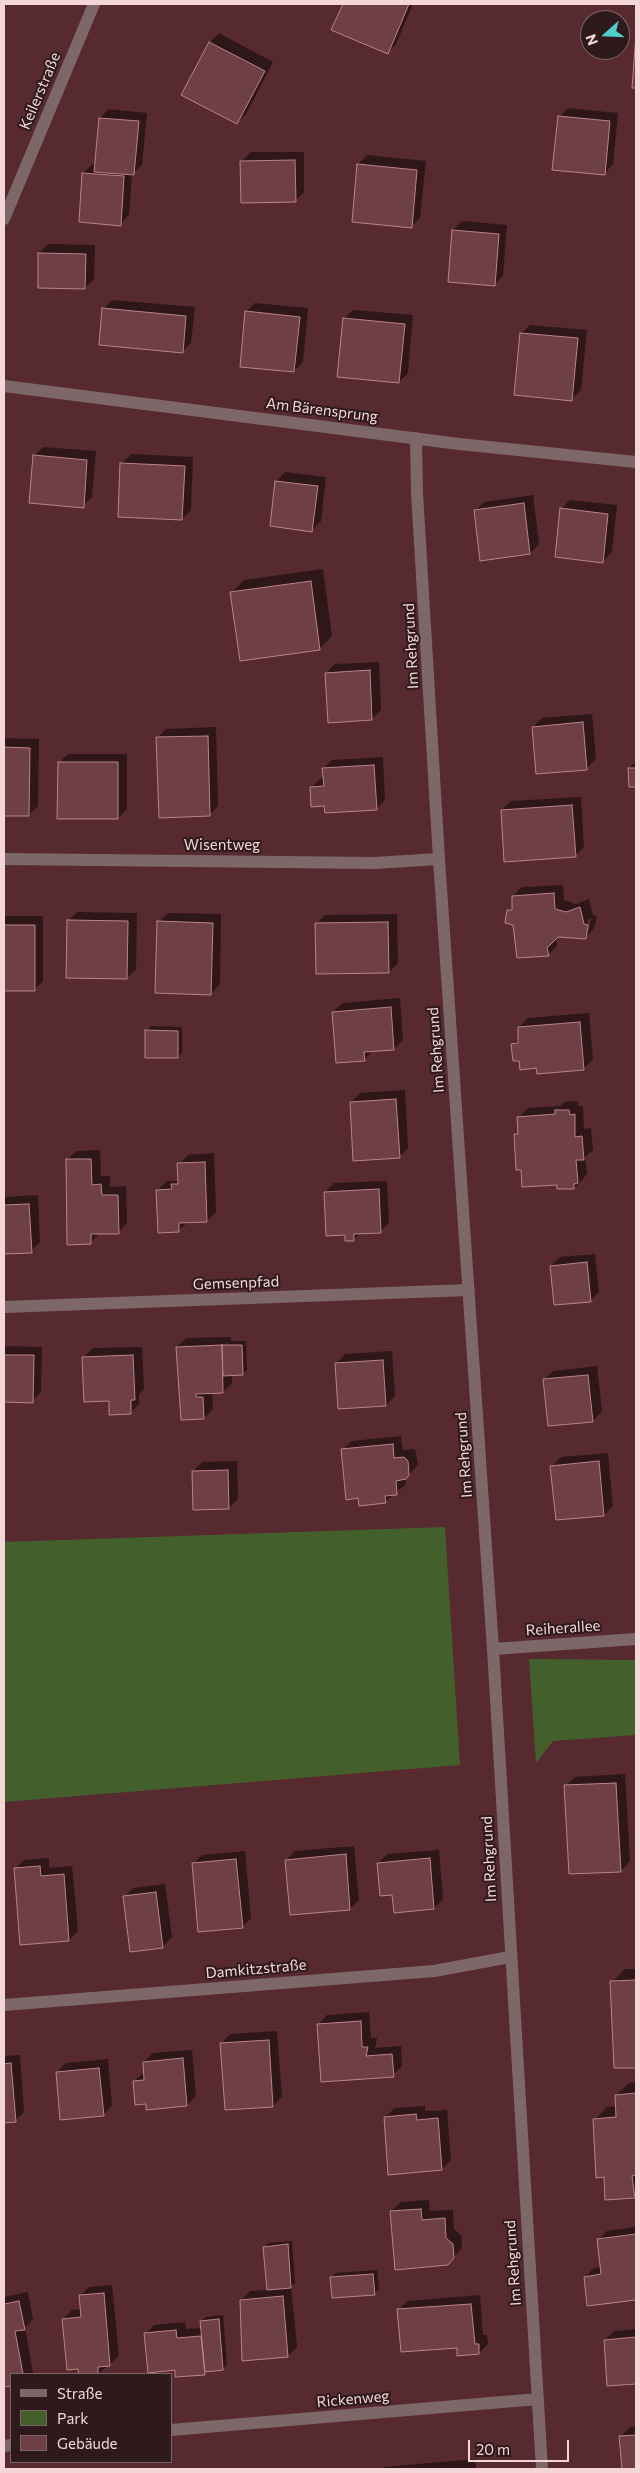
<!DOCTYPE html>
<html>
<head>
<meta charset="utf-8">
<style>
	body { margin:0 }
	#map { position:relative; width:640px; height:2473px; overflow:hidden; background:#562a2f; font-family:Commissioner,sans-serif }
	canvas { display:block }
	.frame { position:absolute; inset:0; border:5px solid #f4d6d8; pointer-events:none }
	.legend { position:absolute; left:10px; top:2373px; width:162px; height:90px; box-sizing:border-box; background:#2e1a1c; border:1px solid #7d6567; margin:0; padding:6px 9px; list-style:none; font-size:15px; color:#f4d6d8 }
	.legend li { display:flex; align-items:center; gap:10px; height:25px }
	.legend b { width:25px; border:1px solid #7d6567 }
	.north { position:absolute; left:580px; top:10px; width:50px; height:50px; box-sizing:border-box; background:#2e1a1c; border:1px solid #7d6567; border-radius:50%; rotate:250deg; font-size:14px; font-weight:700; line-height:20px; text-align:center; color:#f4d6d8 }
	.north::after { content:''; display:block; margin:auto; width:18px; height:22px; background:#53cdcb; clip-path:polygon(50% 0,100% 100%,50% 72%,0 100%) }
	.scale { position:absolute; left:468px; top:2440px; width:101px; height:22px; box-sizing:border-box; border:2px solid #f4d6d8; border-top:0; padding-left:6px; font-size:15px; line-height:18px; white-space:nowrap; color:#f4d6d8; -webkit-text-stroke:4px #2e1a1c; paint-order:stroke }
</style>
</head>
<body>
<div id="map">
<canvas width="640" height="2473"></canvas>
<div class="frame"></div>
<ul class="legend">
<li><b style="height:6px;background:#7e6769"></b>Straße</li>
<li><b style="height:14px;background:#43602c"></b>Park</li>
<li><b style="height:14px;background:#6e3f44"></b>Gebäude</li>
</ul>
<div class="north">N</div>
<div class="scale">20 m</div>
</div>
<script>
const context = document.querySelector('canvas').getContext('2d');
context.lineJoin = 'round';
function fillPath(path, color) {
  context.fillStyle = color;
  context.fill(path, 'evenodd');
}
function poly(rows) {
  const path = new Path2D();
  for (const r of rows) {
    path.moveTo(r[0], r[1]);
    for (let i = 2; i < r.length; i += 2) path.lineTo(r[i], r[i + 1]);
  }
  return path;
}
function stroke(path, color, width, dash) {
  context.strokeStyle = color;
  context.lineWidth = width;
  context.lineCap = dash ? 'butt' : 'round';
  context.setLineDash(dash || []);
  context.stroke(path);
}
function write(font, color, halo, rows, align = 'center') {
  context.font = font + ' Commissioner,sans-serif';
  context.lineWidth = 4;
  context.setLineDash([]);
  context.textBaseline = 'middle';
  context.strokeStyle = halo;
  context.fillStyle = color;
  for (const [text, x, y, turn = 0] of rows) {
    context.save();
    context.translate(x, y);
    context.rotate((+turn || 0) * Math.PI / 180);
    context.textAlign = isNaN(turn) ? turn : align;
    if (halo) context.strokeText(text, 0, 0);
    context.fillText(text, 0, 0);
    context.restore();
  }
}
const green = poly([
	[445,1527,460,1765,4,1802,4,1542],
	[529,1659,636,1660,636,1735,553,1741,536,1763]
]);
const shadow = poly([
	[344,4,413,4,396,44,387,53,333,30],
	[219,33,273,62,246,114,237,123,210,42],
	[568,108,618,113,613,164,604,174,559,117],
	[109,109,147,113,142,165,132,174,129,215,120,224,83,173,93,164,96,164,100,118],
	[251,152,304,152,304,192,295,201,242,161],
	[367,155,426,161,420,218,411,227,358,164],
	[462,221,507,225,503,276,494,285,453,230],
	[48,244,95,245,94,279,85,288,39,253],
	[112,300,195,307,191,343,182,352,103,309],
	[255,303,308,308,303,362,294,371,246,312],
	[353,310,413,315,408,373,399,382,344,319],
	[530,325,587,330,581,390,572,399,521,334],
	[43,447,96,451,92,497,83,506,34,456],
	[131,454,193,457,191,510,182,519,122,463],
	[285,472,326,477,321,521,312,530,276,482],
	[533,495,539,544,530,553,475,511,484,502],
	[570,500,617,505,612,552,603,561,561,509],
	[323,569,332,636,320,648,231,593,244,580],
	[379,662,381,710,372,719,326,673,335,664],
	[592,714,596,759,587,768,533,727,542,718],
	[216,727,218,806,209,815,157,738,166,729],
	[4,738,39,739,38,806,29,815,4,815],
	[68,754,127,754,127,809,118,818,59,763],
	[383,757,385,800,376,809,325,805,311,788,320,779,324,778,323,769,332,760],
	[633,764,636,764,636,786,630,786,629,769],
	[581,797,584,847,575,856,502,810,511,801],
	[563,885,564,900,576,904,589,899,593,915,597,916,594,928,585,938,558,936,556,938,557,946,548,955,514,924,508,911,513,906,513,896,522,887],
	[588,919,591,919,589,930,586,930],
	[77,912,137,913,136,969,127,978,68,921],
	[168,913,221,914,220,984,211,994,159,922],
	[397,914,398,963,389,972,316,924,325,915],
	[4,916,43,916,43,981,34,990,4,990],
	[400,998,403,1040,394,1049,373,1050,364,1060,333,1012,343,1003],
	[589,1013,593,1060,583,1069,520,1059,513,1044,519,1038,519,1027,528,1018],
	[151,1026,182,1027,182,1053,178,1057,146,1031],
	[405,1090,408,1148,399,1157,351,1102,360,1093],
	[578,1101,578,1106,583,1106,584,1129,591,1128,593,1150,585,1157,587,1173,583,1179,574,1188,522,1169,515,1135,519,1131,519,1118,528,1108,560,1106,565,1102],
	[100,1150,101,1176,110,1176,110,1187,126,1186,127,1223,118,1232,99,1234,90,1243,67,1160,76,1151],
	[214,1153,216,1212,207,1221,188,1222,179,1230,158,1190,167,1181,177,1181,179,1178,179,1164,188,1155],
	[387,1181,389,1222,380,1232,361,1232,354,1240,325,1192,334,1183],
	[38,1195,40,1242,31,1251,4,1253,4,1197],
	[595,1254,599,1292,590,1301,551,1266,560,1257],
	[231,1337,231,1341,246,1341,247,1370,243,1374,232,1374,232,1383,223,1392,212,1392,213,1409,204,1418,177,1347,186,1338],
	[4,1346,42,1347,41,1392,32,1401,4,1401],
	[142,1347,144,1389,139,1394,139,1404,130,1413,110,1400,84,1357,93,1348],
	[392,1351,395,1396,386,1405,336,1364,345,1354],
	[597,1366,602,1411,593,1421,549,1425,544,1380,553,1371],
	[401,1436,403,1450,414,1449,416,1452,418,1465,405,1478,406,1484,385,1502,359,1497,342,1450,352,1441],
	[608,1453,613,1506,604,1515,552,1466,561,1457],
	[237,1461,238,1499,229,1508,193,1471,202,1462],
	[625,1774,630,1861,621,1871,566,1786,575,1777],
	[354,1846,359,1900,350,1909,286,1860,295,1851],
	[439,1850,443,1899,434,1908,394,1893,378,1863,388,1854],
	[245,1851,251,1918,242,1927,193,1864,202,1855],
	[49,1858,49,1868,72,1866,78,1931,69,1940,15,1869,24,1860],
	[165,1884,172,1937,163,1946,124,1897,133,1888],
	[625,1969,636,1969,636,2066,615,2067,612,1982],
	[369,2012,371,2038,377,2038,375,2048,401,2046,402,2066,393,2075,318,2025,327,2015],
	[277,2031,282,2097,273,2106,221,2044,230,2034],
	[192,2050,196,2096,187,2105,147,2103,134,2081,145,2072,144,2062,153,2053],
	[20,2055,24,2112,15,2121,4,2122,4,2056],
	[108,2059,112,2106,103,2115,57,2072,66,2063],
	[636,2082,636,2194,634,2197,594,2120,607,2107,616,2106,616,2095,629,2083],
	[425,2106,425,2111,447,2110,451,2160,442,2169,385,2117,395,2108],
	[429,2200,430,2211,453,2210,454,2229,461,2235,462,2248,447,2264,391,2211,401,2202],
	[636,2227,636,2299,588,2305,585,2277,594,2268,601,2267,598,2240,607,2231],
	[292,2241,295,2283,291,2286,297,2347,288,2356,241,2300,250,2291,268,2290,264,2247,269,2243],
	[377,2270,379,2289,374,2294,331,2278,336,2273],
	[112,2285,119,2356,98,2374,80,2374,63,2319,72,2310,81,2309,80,2296,89,2287],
	[28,2292,33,2319,25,2328,33,2373,11,2374,11,2385,4,2386,4,2297],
	[480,2295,483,2335,487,2335,488,2344,479,2353,398,2310,408,2301],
	[223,2315,227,2365,222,2369,208,2370,205,2373,145,2334,154,2325,185,2322,186,2329,202,2328,201,2321,206,2317],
	[636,2329,636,2383,609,2385,605,2340,614,2331],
	[630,2427,636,2427,636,2469,624,2469,621,2436],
	[475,2459,476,2469,381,2469,384,2467],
	[239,2468,239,2469,213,2469]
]);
const building = poly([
	[343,4,409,4,388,54,331,30,343,4],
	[636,35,636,88,632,88,636,35],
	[209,42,265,71,237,124,181,95,209,42],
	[558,116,610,121,605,175,552,170,558,116],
	[99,118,139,121,134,175,94,172,99,118],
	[295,160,296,202,241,203,240,161,295,160],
	[357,164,417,170,412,228,352,222,357,164],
	[82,173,124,176,121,226,79,222,82,173],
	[452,230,499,234,495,286,448,282,452,230],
	[38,253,86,254,85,289,38,288,38,253],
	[102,308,186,316,183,353,99,345,102,308],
	[245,311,300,317,294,372,240,367,245,311],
	[343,318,405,324,399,383,337,377,343,318],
	[520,333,578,338,572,401,514,395,520,333],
	[33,455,87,460,84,508,29,503,33,455],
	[120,463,185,466,182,520,118,517,120,463],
	[275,481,318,486,312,532,270,526,275,481],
	[524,503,530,554,480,561,474,510,524,503],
	[560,508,608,514,603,563,555,557,560,508],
	[311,581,320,650,240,661,230,592,311,581],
	[370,670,372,720,328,723,325,673,370,670],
	[583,722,587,770,536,774,532,727,583,722],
	[208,736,210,816,159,818,156,737,208,736],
	[4,747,30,748,29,816,4,816,4,747],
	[58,762,118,762,118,819,57,819,58,762],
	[374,765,377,810,325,813,324,806,311,807,310,787,324,786,322,768,374,765],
	[628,768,636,768,636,787,629,787,628,768],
	[572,805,576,857,504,862,501,810,572,805],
	[554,893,555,909,566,912,580,907,584,924,588,925,586,939,558,937,547,948,549,956,517,958,513,925,505,923,507,910,512,910,512,896,554,893],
	[67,920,128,921,127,979,66,978,67,920],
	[157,921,213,923,211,995,155,993,157,921],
	[388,922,389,973,316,974,315,923,388,922],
	[4,925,35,925,35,991,4,991,4,925],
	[391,1007,394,1050,364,1052,365,1061,336,1063,332,1012,391,1007],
	[580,1022,584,1070,537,1074,536,1068,520,1070,519,1061,513,1061,511,1044,518,1043,518,1027,580,1022],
	[145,1030,178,1031,178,1058,145,1058,145,1030],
	[396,1099,400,1158,353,1161,350,1102,396,1099],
	[555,1110,569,1110,570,1115,575,1114,575,1137,582,1136,584,1160,576,1160,578,1183,574,1184,574,1189,557,1189,557,1185,522,1187,521,1170,516,1170,514,1134,518,1134,517,1117,555,1114,555,1110],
	[66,1159,91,1159,92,1185,101,1184,102,1195,118,1195,119,1234,91,1234,91,1244,67,1245,66,1159],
	[205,1162,207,1222,179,1223,179,1232,158,1233,156,1190,172,1189,171,1184,178,1184,177,1163,205,1162],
	[379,1189,381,1233,354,1234,354,1241,345,1241,345,1235,326,1236,324,1192,379,1189],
	[29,1204,32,1253,4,1254,4,1205,29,1204],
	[587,1262,591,1302,554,1305,550,1266,587,1262],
	[222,1345,223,1393,196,1394,196,1397,203,1397,204,1419,181,1420,176,1347,222,1345],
	[222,1345,242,1345,243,1375,223,1376,222,1345],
	[4,1355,34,1355,33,1403,4,1402,4,1355],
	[133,1355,135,1400,131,1400,131,1414,109,1415,109,1401,84,1402,82,1357,133,1355],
	[383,1360,386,1406,338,1409,335,1363,383,1360],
	[588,1375,593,1422,548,1426,543,1379,588,1375],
	[393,1444,394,1458,404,1457,408,1461,409,1475,406,1479,396,1481,397,1495,385,1496,386,1503,359,1506,358,1498,346,1500,341,1449,393,1444],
	[599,1461,604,1516,556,1520,550,1466,599,1461],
	[228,1470,229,1509,193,1510,192,1471,228,1470],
	[616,1783,621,1872,569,1874,564,1785,616,1783],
	[346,1854,350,1910,290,1915,285,1860,346,1854],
	[430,1858,434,1909,394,1913,392,1895,380,1896,377,1863,430,1858],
	[236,1859,243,1928,198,1932,192,1863,236,1859],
	[40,1866,41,1876,64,1874,69,1941,20,1945,14,1868,40,1866],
	[156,1892,163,1948,130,1952,123,1896,156,1892],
	[636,1980,636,2068,614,2068,610,1981,636,1980],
	[361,2021,362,2047,368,2047,366,2056,392,2054,394,2077,321,2082,317,2024,361,2021],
	[269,2040,273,2107,225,2110,220,2043,269,2040],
	[183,2058,187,2106,146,2110,146,2104,135,2105,133,2081,144,2080,143,2062,183,2058],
	[11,2063,16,2122,4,2123,4,2064,11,2063],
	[99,2068,104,2116,60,2120,56,2072,99,2068],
	[636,2093,636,2175,632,2176,635,2198,605,2200,604,2177,596,2178,593,2119,616,2117,615,2095,636,2093],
	[416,2114,417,2120,438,2118,442,2170,388,2175,384,2117,416,2114],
	[421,2209,422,2220,445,2218,446,2238,453,2244,454,2258,448,2265,395,2270,390,2211,421,2209],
	[636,2234,636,2300,587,2306,584,2277,601,2274,597,2239,636,2234],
	[288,2244,291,2288,267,2290,263,2247,288,2244],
	[373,2274,375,2295,332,2298,330,2277,373,2274],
	[104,2293,110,2366,98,2367,98,2374,79,2374,78,2369,67,2370,62,2319,81,2317,79,2295,104,2293],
	[283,2296,288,2357,242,2361,240,2300,283,2296],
	[19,2301,25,2330,15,2331,23,2374,11,2374,11,2386,4,2387,4,2304,19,2301],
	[471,2304,475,2344,479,2344,479,2354,457,2356,457,2348,401,2352,397,2309,471,2304],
	[219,2319,223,2370,205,2372,200,2321,219,2319],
	[176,2330,177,2338,201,2336,205,2375,175,2377,175,2370,148,2373,144,2333,176,2330],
	[636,2337,636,2384,607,2386,604,2340,636,2337],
	[636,2435,636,2469,622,2469,619,2436,636,2435]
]);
const minor = poly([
	[4,219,94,4],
	[4,386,459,444,636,462],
	[416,438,417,493,439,859,493,1649,542,2469],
	[4,859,374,863,439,859],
	[4,1307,469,1290],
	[493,1649,636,1639],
	[4,2005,434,1971,510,1957],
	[171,2430,538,2399],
	[4,2446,11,2445]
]);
const streetNames = [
	["Keilerstraße",40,91,-67],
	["Am Bärensprung",322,410,7],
	["Im Rehgrund",411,646,-93],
	["Wisentweg",222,845],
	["Im Rehgrund",436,1050,-94],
	["Gemsenpfad",236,1283,-2],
	["Im Rehgrund",464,1455,-94],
	["Reiherallee",563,1628,-4],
	["Im Rehgrund",489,1859,-93],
	["Damkitzstraße",256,1969,-5],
	["Im Rehgrund",513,2263,-94],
	["Rickenweg",353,2399,-5]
];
fillPath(green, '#43602c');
fillPath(shadow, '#0007');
fillPath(building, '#6e3f44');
stroke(building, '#ba8489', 1);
stroke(minor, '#7e6769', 12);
write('15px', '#f4d6d8', '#2e1a1c', streetNames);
</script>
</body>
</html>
